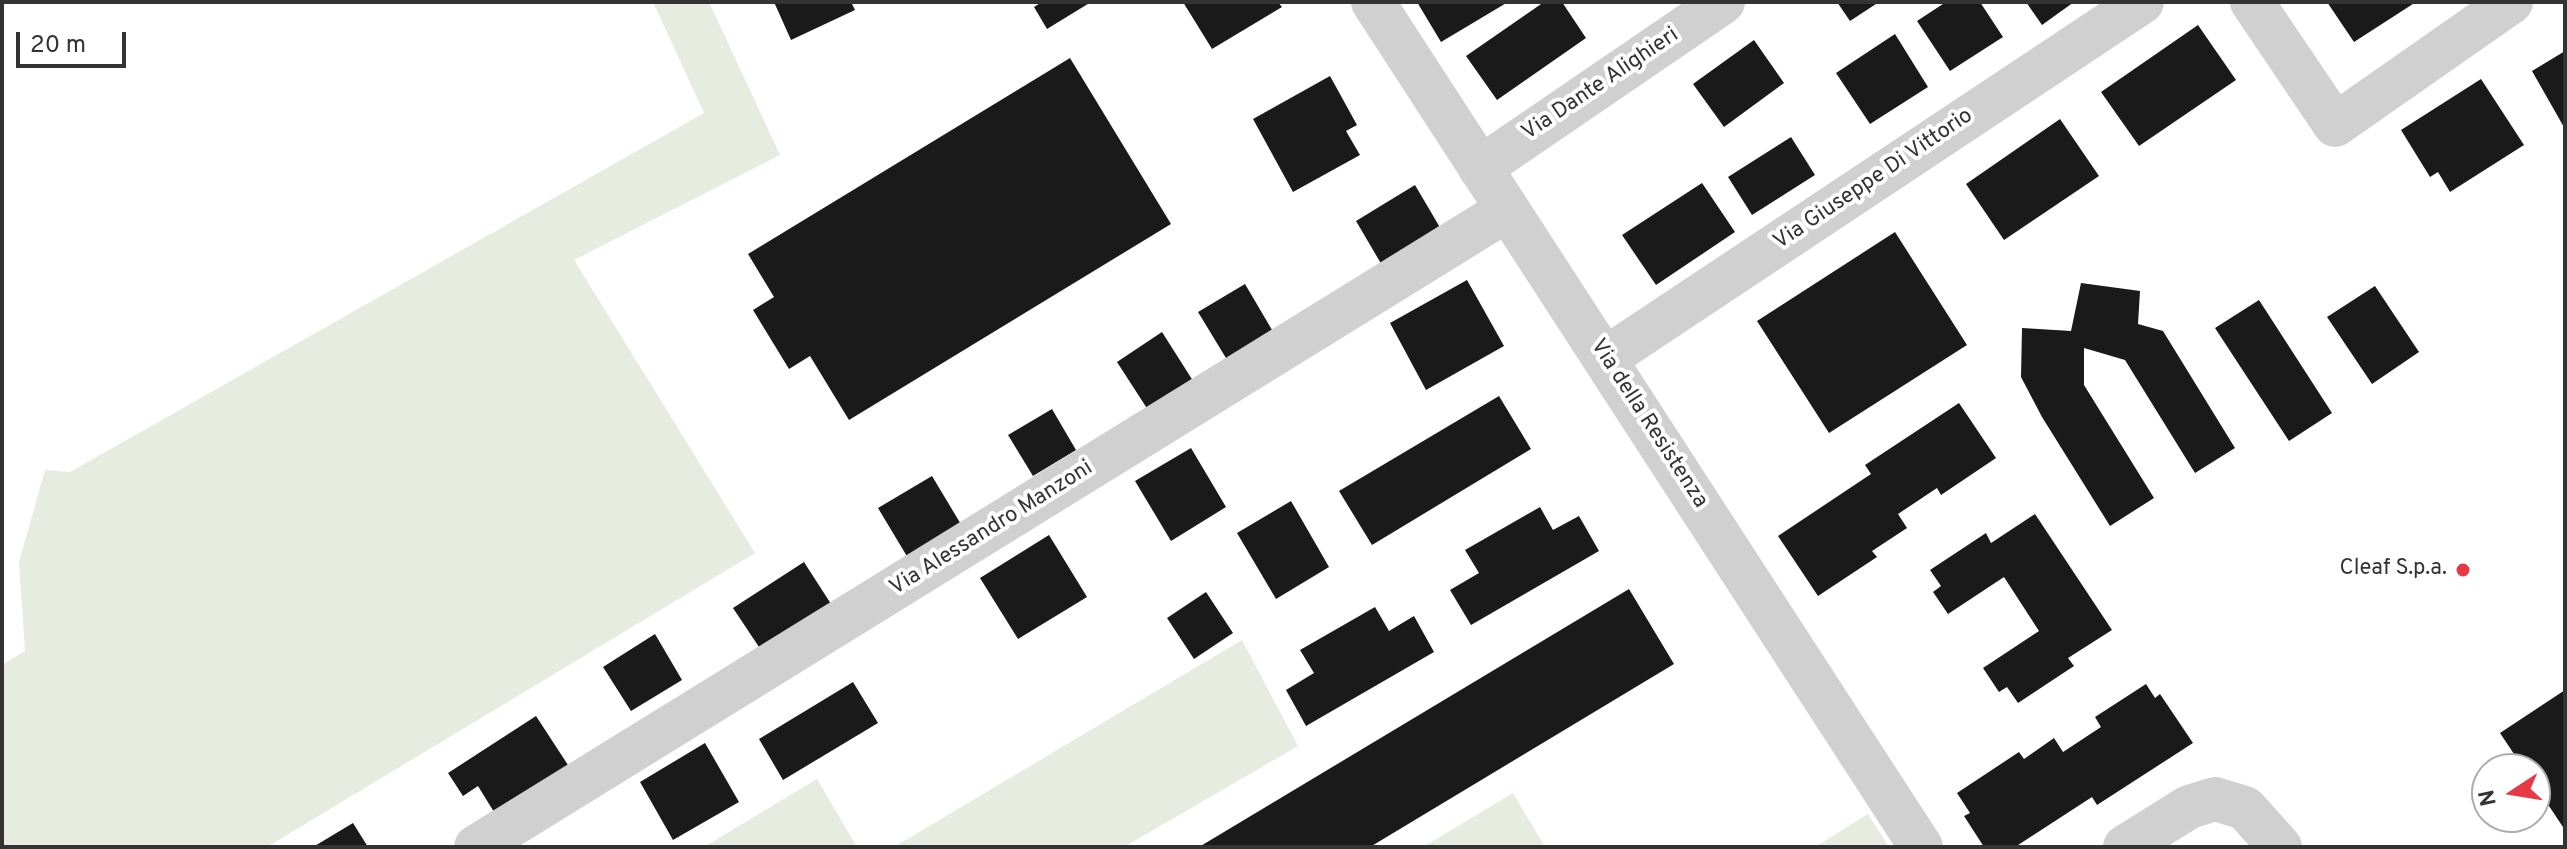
<!DOCTYPE html>
<html>
<head>
<meta charset="utf-8">
<style>
	body { margin:0 }
	#map { position:relative; width:2567px; height:849px; overflow:hidden; background:#fff; font-family:Overpass,sans-serif }
	canvas { display:block }
	.frame { position:absolute; inset:0; border:4px solid #333; pointer-events:none }
	.north { position:absolute; left:2471px; top:753px; width:80px; height:80px; box-sizing:border-box; background:#fff; border:2px solid #adadad; border-radius:50%; rotate:258deg; font-size:22px; font-weight:700; line-height:32px; text-align:center; color:#333 }
	.north::after { content:''; display:block; margin:auto; width:28px; height:36px; background:#e63946; clip-path:polygon(50% 0,100% 100%,50% 72%,0 100%) }
	.scale { position:absolute; left:16px; top:32px; width:110px; height:36px; box-sizing:border-box; border:4px solid #333; border-top:0; padding-left:10px; font-size:24px; line-height:28px; white-space:nowrap; color:#333; -webkit-text-stroke:6px #fff; paint-order:stroke }
</style>
</head>
<body>
<div id="map">
<canvas width="2567" height="849"></canvas>
<div class="frame"></div>
<div class="north">N</div>
<div class="scale">20 m</div>
</div>
<script>
const context = document.querySelector('canvas').getContext('2d');
context.lineJoin = 'round';
function fillPath(path, color) {
  context.fillStyle = color;
  context.fill(path, 'evenodd');
}
function poly(rows) {
  const path = new Path2D();
  for (const r of rows) {
    path.moveTo(r[0], r[1]);
    for (let i = 2; i < r.length; i += 2) path.lineTo(r[i], r[i + 1]);
  }
  return path;
}
function stroke(path, color, width, dash) {
  context.strokeStyle = color;
  context.lineWidth = width;
  context.lineCap = dash ? 'butt' : 'round';
  context.setLineDash(dash || []);
  context.stroke(path);
}
function write(font, color, halo, rows, align = 'center') {
  context.font = font + ' Overpass,sans-serif';
  context.lineWidth = 8;
  context.setLineDash([]);
  context.textBaseline = 'middle';
  context.strokeStyle = halo;
  context.fillStyle = color;
  for (const [text, x, y, turn = 0] of rows) {
    context.save();
    context.translate(x, y);
    context.rotate((+turn || 0) * Math.PI / 180);
    context.textAlign = isNaN(turn) ? turn : align;
    if (halo) context.strokeText(text, 0, 0);
    context.fillText(text, 0, 0);
    context.restore();
  }
}
const green = poly([
	[653,2,709,2,780,155,574,260,755,553,267,847,2,847,2,665,25,651,19,562,45,470,70,472,704,113],
	[1242,640,1298,746,1124,847,894,847],
	[817,779,857,847,704,847],
	[1513,793,1545,847,1423,847],
	[1868,814,1889,847,1815,847]
]);
const building = poly([
	[774,2,851,2,855,10,791,40],
	[1042,2,1091,2,1047,29,1034,7],
	[1183,2,1278,2,1282,7,1212,49],
	[1417,2,1508,2,1441,42],
	[1544,2,1562,2,1586,38,1497,100,1466,56],
	[1837,2,1879,2,1850,21],
	[1946,2,1980,2,2003,37,1950,71,1917,21],
	[2026,2,2074,2,2042,25],
	[2327,2,2416,2,2354,42],
	[2198,25,2236,80,2139,146,2101,92],
	[1895,34,1928,87,1870,124,1836,73],
	[1754,40,1784,83,1724,127,1693,84],
	[2565,51,2565,129,2532,71],
	[1070,58,1171,224,849,420,810,356,789,369,753,310,774,297,748,254],
	[1330,76,1357,125,1346,131,1360,155,1293,192,1253,119],
	[2481,79,2524,145,2450,192,2438,172,2430,177,2401,130],
	[2060,119,2099,176,2004,240,1966,184],
	[1791,137,1815,175,1752,215,1728,177],
	[1702,183,1735,232,1656,285,1622,235],
	[1415,185,1445,236,1386,272,1356,221],
	[1895,232,1967,345,1829,433,1757,321],
	[1467,280,1504,346,1426,390,1390,323],
	[2081,283,2140,291,2138,324,2163,331,2235,448,2195,473,2125,360,2084,348,2084,385,2154,498,2110,526,2042,417,2021,377,2022,328,2071,331],
	[1245,284,1275,335,1229,363,1198,312],
	[2375,286,2419,352,2372,384,2327,317],
	[2259,300,2332,413,2289,441,2215,328],
	[1162,332,1195,384,1150,413,1117,362],
	[1499,396,1531,449,1372,545,1339,491],
	[1959,403,1996,458,1941,495,1937,488,1898,514,1907,528,1872,551,1877,557,1818,596,1778,536,1871,474,1865,465],
	[1052,409,1076,450,1033,476,1008,435],
	[1191,448,1226,507,1171,541,1135,481],
	[932,476,962,526,908,558,878,508],
	[1291,501,1329,567,1276,599,1237,533],
	[1540,507,1553,530,1579,516,1599,551,1471,625,1450,590,1479,573,1465,550],
	[2035,514,2112,630,2068,658,2074,666,2018,703,2007,687,1999,692,1983,668,2039,631,2004,577,1948,614,1933,592,1941,586,1930,570,1986,533,1991,543],
	[1049,535,1087,597,1018,639,980,578],
	[804,562,831,604,761,650,733,608],
	[1629,589,1674,664,1370,847,1199,847],
	[1206,592,1233,633,1194,659,1167,618],
	[1375,607,1389,631,1414,616,1434,652,1306,726,1286,690,1314,673,1300,650],
	[655,634,682,680,631,711,603,667],
	[853,682,878,723,783,780,759,739],
	[2146,684,2155,698,2160,694,2193,743,2097,805,2092,797,2015,847,1984,847,1964,816,1970,813,1957,793,2019,752,2024,759,2054,738,2063,752,2101,727,2095,717],
	[2565,690,2565,830,2535,785,2535,769,2524,769,2500,733],
	[536,716,568,765,494,812,478,786,463,796,448,773],
	[705,743,739,802,673,840,640,782],
	[353,823,368,847,313,847]
]);
const minor = poly([
	[1373,2,1921,847],
	[2252,2,2335,125,2511,2],
	[1480,168,1723,2],
	[1606,358,2142,2],
	[476,847,1507,210],
	[2125,847,2189,807,2215,799,2245,808,2280,847]
]);
const markers = [
	[2463,570,8,"#e63946"]
];
const streetNames = [
	["Via Dante Alighieri",1601,85,-34],
	["Via Giuseppe Di Vittorio",1874,180,-34],
	["Via della Resistenza",1648,424,57],
	["Via Alessandro Manzoni",992,529,-32]
];
const poiNames = [
	["Cleaf S.p.a.",2447,570]
];
fillPath(green, '#e6ecdf');
fillPath(building, '#1a1a1a');
stroke(minor, '#d0d0d0', 44);
for (const [x, y, r, color] of markers) {
  const dot = new Path2D();
  dot.arc(x, y, r, 0, 2 * Math.PI);
  context.fillStyle = color;
  context.fill(dot);
  stroke(dot, '#fff', 3);
}
write('22px', '#333', '#fff', streetNames);
write('22px', '#333', '#fff', poiNames, 'right');
</script>
</body>
</html>
